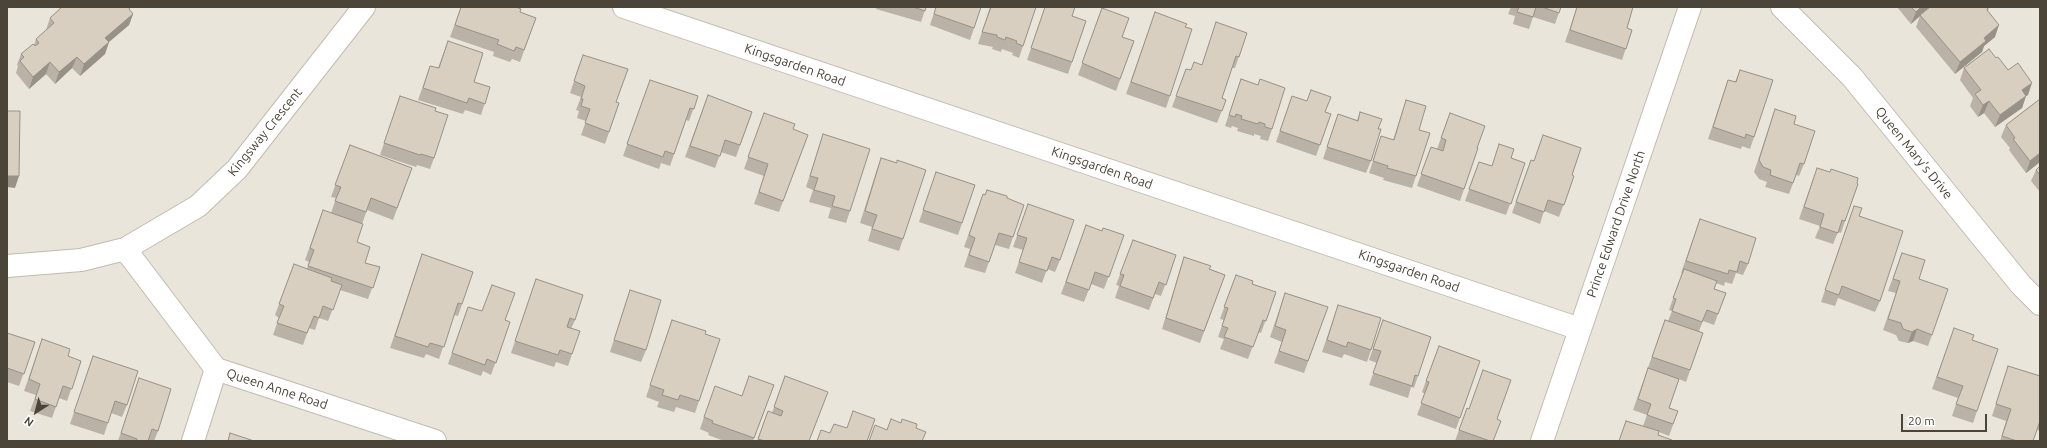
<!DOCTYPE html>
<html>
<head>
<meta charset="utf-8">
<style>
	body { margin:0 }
	#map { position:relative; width:2047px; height:448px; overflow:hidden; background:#f6f3ec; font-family:Ubuntu,sans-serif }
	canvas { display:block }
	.frame { position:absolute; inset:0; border:8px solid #4b4439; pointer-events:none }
	.north { position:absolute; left:16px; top:392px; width:40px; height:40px; -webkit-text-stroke:3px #fff; paint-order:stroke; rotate:216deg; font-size:11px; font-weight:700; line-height:16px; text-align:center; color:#4b4439 }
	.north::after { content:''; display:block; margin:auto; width:14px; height:18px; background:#4b4439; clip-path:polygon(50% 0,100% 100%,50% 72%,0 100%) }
	.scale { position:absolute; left:1901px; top:414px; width:86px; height:18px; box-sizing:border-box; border:2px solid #4b4439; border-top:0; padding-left:5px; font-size:12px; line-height:14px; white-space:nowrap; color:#4b4439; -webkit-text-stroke:3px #fff; paint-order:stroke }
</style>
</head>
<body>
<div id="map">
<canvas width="2047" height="448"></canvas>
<div class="frame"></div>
<div class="north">N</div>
<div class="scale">20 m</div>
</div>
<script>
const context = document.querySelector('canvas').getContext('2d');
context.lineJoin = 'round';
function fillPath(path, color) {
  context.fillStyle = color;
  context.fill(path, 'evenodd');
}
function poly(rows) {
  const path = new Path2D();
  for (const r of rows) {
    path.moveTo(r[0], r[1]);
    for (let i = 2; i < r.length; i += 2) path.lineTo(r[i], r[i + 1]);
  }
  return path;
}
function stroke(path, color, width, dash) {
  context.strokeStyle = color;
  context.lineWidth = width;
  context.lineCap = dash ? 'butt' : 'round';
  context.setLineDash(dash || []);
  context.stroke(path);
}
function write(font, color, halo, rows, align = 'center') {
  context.font = font + ' Ubuntu,sans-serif';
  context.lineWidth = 4;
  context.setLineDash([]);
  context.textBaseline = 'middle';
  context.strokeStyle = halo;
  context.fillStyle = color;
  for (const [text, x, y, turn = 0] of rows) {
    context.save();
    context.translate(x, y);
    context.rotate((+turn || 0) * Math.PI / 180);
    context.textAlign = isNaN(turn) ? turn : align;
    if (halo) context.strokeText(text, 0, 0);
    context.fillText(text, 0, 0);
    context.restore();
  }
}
const residential = poly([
	[7,7,2040,7,2040,441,7,441]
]);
const minor = poly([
	[624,7,1580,329],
	[1782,7,1852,77,2021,285,2040,304],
	[125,249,216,369,435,441],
	[7,266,81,260,125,249,198,206,237,169,364,7],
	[193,441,216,369],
	[1542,441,1690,7]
]);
const wall = poly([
	[62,7,130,7,129,9,133,14,129,25,109,42,105,54,80,76,72,68,55,84,46,74,29,89,16,73,18,66,17,65,21,54,34,45,36,39,46,30,50,18],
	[461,7,520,12,536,18,520,62,512,59,510,62,493,56,494,52,450,37],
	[877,7,926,7,921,22,876,9],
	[936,7,981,7,970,40,930,25],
	[990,7,1036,7,1019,58,1012,55,1013,53,1002,49,1001,52,992,49,993,47,978,44],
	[1045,7,1075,7,1072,16,1086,21,1068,74,1027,60],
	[1511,7,1561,7,1555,24,1533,17,1529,29,1513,24,1515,16,1508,14],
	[1577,7,1633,7,1627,28,1632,30,1622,60,1565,42],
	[1897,7,1989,7,1988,11,1995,37,1984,46,1982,52,1955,74,1916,27,1920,16,1911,24],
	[1102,8,1122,37,1134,41,1116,91,1078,75],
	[1155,12,1186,27,1170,96,1166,108,1126,94],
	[1247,33,1235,68,1232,68,1222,98,1226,100,1217,123,1172,107,1186,69,1191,70,1202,65],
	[448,41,474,82,490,87,481,115,465,110,463,114,418,100,430,66,438,68],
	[583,55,616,102,619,103,605,144,581,135,586,121,577,118,579,111,576,110,581,97,570,93],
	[1996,58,2008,70,2028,95,2026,96,2022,108,1995,127,1984,113,1978,117,1970,106,1973,98,1960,80,1964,68],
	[1740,70,1754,137,1750,149,1742,146,1741,149,1708,139,1728,80,1735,82],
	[1241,79,1258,85,1260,79,1272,129,1268,141,1260,139,1261,136,1254,134,1254,136,1237,131,1238,128,1232,126,1231,128,1225,126],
	[650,80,698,96,689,121,686,120,670,166,661,163,659,169,623,156],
	[708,95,752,112,736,157,721,152,715,168,685,157],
	[400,96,435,111,434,158,430,169,417,165,416,167,380,155],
	[1292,96,1325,113,1331,114,1316,156,1276,142],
	[2040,99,2040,162,2026,173,2009,150,2010,148,2001,137,2006,125],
	[1406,100,1419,130,1416,176,1412,188,1383,180,1384,178,1369,173,1381,136,1393,140],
	[1775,109,1804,164,1799,176,1796,175,1789,194,1765,187,1767,182,1759,179,1754,172],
	[1360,112,1378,129,1371,161,1366,173,1323,159,1338,114,1357,120],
	[764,113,793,129,808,135,779,212,754,204,764,176,744,169],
	[1450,113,1477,148,1478,148,1460,201,1417,186,1431,147,1437,149],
	[823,134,850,211,846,223,828,218,831,208,809,202,813,190,806,187],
	[350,145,412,168,393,220,367,210,362,224,357,242,365,263,380,267,368,299,340,290,328,321,319,318,315,330,309,328,303,345,273,335,279,318,275,315,294,264,307,269,309,262,305,260,323,210,331,213,336,198,331,197],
	[881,158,903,239,899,251,868,241,872,227,860,223,877,169],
	[1511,158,1525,163,1506,215,1465,201,1479,162,1492,166],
	[1531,160,1574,176,1559,217,1544,211,1540,224,1512,213],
	[2040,166,2040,192,2031,181,2036,170],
	[936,172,975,185,958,235,919,222],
	[1813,179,1858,184,1841,233,1838,232,1833,244,1815,238,1820,226,1799,219],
	[983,194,1007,198,1013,237,1009,249,995,245,985,273,964,267,970,249,964,247],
	[1028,204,1060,260,1055,272,1047,269,1042,283,1015,273,1023,250,1013,247],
	[1859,216,1880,301,1875,312,1838,298,1835,306,1821,302,1850,217],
	[1700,219,1748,264,1743,275,1736,273,1732,284,1725,282,1724,286,1716,283,1714,289,1726,293,1714,325,1703,321,1699,331,1703,333,1686,382,1679,379,1669,408,1678,411,1669,436,1659,432,1658,435,1672,441,1619,441,1626,421,1643,426,1647,415,1633,410,1665,320,1668,321,1672,311,1669,310,1682,273,1681,273],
	[1086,225,1102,231,1124,235,1104,289,1091,284,1084,302,1061,294],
	[1133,240,1176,255,1161,296,1155,294,1149,310,1115,298,1119,286,1116,285],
	[1902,253,1919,279,1932,335,1928,346,1913,341,1908,343,1899,341,1896,335,1883,330,1896,293,1888,291],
	[422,254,462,304,458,316,454,315,439,359,426,354,424,358,390,348],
	[1184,257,1209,269,1225,275,1200,343,1162,329,1180,269],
	[1236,275,1252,284,1276,292,1261,333,1258,332,1248,359,1220,349,1224,339,1218,337,1224,320,1220,319],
	[536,279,575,320,571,329,572,354,568,366,556,362,554,367,511,353],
	[630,290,646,350,641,362,610,352],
	[1285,293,1328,307,1304,373,1274,363,1282,342,1270,337],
	[1338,305,1371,350,1367,362,1344,354,1342,358,1322,352],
	[468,307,510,322,491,375,483,371,481,376,448,364],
	[672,320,705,334,699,401,695,413,676,407,674,412,657,407,659,402,646,397],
	[1383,320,1418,376,1414,388,1411,387,1408,398,1369,385,1377,363,1369,360],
	[1954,328,1972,340,1998,349,1973,423,1952,416,1958,398,1932,389],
	[7,333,35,342,19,386,7,382],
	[1439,346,1480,361,1456,429,1417,415,1425,394,1422,392],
	[38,351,81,361,67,401,59,398,52,418,30,411,36,395,24,391],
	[93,356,127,405,122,417,111,413,104,435,70,424],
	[2008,366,2040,376,2040,431,2037,430,2033,441,2000,441,2006,421,1992,416],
	[785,376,810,441,757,441,768,411,772,413],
	[139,378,158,431,154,441,118,441],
	[774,385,753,441,724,441,708,435,709,433,700,429,704,417,742,396],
	[1467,408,1497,419,1493,441,1455,441]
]);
const shadedWall = poly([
	[1921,7,1930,7,1920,15,1920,16,1911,24,1916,12],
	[133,14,129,25,109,42,105,54,80,76,84,64,105,38],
	[1999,25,1995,37,1984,46,1982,52,1955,74,1960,62,1984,38],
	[77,57,72,68,55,84,59,72],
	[50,62,46,74,29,89,33,77],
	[2032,83,2028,95,2026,96,2022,108,1995,127,2000,115,2022,90],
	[1989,101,1984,113,1978,117,1983,105],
	[2040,153,2040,162,2026,173,2030,161],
	[7,176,19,176,15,188,7,187],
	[1917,329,1913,341,1908,343,1912,332]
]);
const building = poly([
	[62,7,130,7,129,9,133,14,105,38,109,42,84,64,77,57,59,72,50,62,33,77,20,61,24,57,21,54,33,44,35,46,39,43,36,39,54,23,50,18,62,7],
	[461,7,516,7,521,9,520,12,536,18,524,50,516,47,514,51,497,44,499,40,455,25,461,7],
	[913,7,926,7,925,11,913,7],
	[936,7,981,7,974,28,934,14,936,7],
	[991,7,1036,7,1023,46,1016,43,1017,41,1006,37,1005,40,997,37,997,35,982,32,991,7],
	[1045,7,1075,7,1072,16,1086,21,1072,62,1031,48,1045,7],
	[1519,7,1536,7,1533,17,1517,12,1519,7],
	[1542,7,1561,7,1559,13,1542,7],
	[1577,7,1633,7,1627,28,1632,30,1626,49,1570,30,1577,7],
	[1911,7,1921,7,1916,12,1911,7],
	[1930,7,1988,7,1987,10,1999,25,1984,38,1986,41,1960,62,1920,15,1930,7],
	[1102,8,1129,18,1122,37,1134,41,1120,79,1082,63,1102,8],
	[1155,12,1187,24,1185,27,1192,29,1170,96,1131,82,1155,12],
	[1216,22,1247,33,1239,57,1236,56,1222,98,1226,100,1222,111,1176,96,1186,69,1191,70,1194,62,1202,65,1216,22],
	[448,41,483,53,474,82,490,87,485,104,469,98,467,103,423,88,430,66,439,68,448,41],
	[1989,49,1996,58,1998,57,2008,70,2018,63,2032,83,2022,90,2026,96,2000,115,1989,101,1983,105,1975,94,1981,90,1964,68,1989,49],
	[583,55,628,69,616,102,619,103,609,132,585,123,590,109,581,106,583,99,581,99,585,86,574,81,583,55],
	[1740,70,1773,80,1754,137,1746,134,1745,138,1713,127,1728,80,1736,82,1740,70],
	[1241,79,1258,85,1260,79,1285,88,1272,129,1265,127,1265,124,1259,122,1258,124,1241,119,1242,116,1236,114,1235,117,1229,115,1241,79],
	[650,80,698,96,694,109,690,108,674,154,665,151,663,157,627,144,650,80],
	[1311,90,1331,97,1325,112,1331,114,1320,145,1280,131,1292,96,1307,101,1311,90],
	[708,95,752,112,740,145,725,140,720,156,690,146,708,95],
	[400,96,436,108,435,111,448,115,434,158,421,154,420,155,384,143,400,96],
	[2040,99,2040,153,2030,161,2013,139,2015,138,2006,125,2040,99],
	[1406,100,1426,106,1419,130,1430,133,1416,176,1387,168,1388,166,1373,161,1381,136,1394,140,1406,100],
	[1775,109,1796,116,1794,124,1815,131,1804,164,1800,163,1793,183,1770,175,1771,170,1763,167,1759,160,1775,109],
	[7,111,20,111,19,176,7,176,7,111],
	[1360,112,1382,119,1378,129,1381,129,1371,161,1327,147,1338,114,1358,121,1360,112],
	[764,113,795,124,793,129,808,135,783,201,759,192,768,164,748,157,764,113],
	[1450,113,1485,126,1477,148,1478,148,1464,189,1421,174,1431,147,1443,151,1446,140,1441,138,1450,113],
	[823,134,870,149,850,211,832,206,835,196,814,190,818,178,810,176,823,134],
	[1543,135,1581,148,1572,175,1574,176,1564,205,1548,200,1544,212,1516,202,1531,160,1534,161,1543,135],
	[1499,144,1514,149,1511,158,1525,163,1511,204,1469,189,1479,162,1492,166,1499,144],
	[350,145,412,168,397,208,371,198,366,212,335,201,341,187,335,185,350,145],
	[881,158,897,163,897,160,926,170,903,239,872,229,877,215,865,211,881,158],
	[2040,166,2040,175,2036,170,2040,166],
	[1817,168,1830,172,1831,169,1858,178,1857,183,1858,184,1845,221,1842,220,1838,233,1820,227,1824,214,1804,207,1817,168],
	[936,172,975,185,962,223,923,210,936,172],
	[987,190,1007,196,1007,198,1024,205,1013,237,999,233,989,262,969,255,975,238,969,235,983,194,985,195,987,190],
	[1028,204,1074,220,1060,260,1052,257,1047,271,1019,262,1027,238,1017,235,1028,204],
	[1854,206,1862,208,1859,216,1903,231,1880,301,1842,286,1839,295,1825,290,1854,206],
	[323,210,363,224,357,242,370,247,365,263,380,267,373,288,308,266,314,250,310,248,323,210],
	[1700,219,1756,238,1748,264,1740,261,1737,272,1729,270,1728,274,1686,261,1700,219],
	[1086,225,1102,231,1103,228,1124,235,1109,277,1095,272,1089,290,1066,282,1086,225],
	[1133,240,1176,255,1166,285,1159,282,1153,298,1120,286,1124,275,1120,274,1133,240],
	[1902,253,1925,260,1919,279,1948,289,1932,335,1917,329,1912,332,1903,329,1901,323,1888,319,1900,281,1893,279,1902,253],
	[422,254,473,272,462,304,458,303,444,347,430,343,428,347,395,336,422,254],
	[1184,257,1211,266,1209,269,1225,275,1204,331,1166,318,1184,257],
	[294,264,332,278,331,281,342,285,333,310,323,306,319,318,314,316,307,333,277,323,284,306,279,304,294,264],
	[1684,269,1717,281,1714,289,1726,293,1718,314,1707,310,1702,322,1672,311,1676,299,1673,298,1684,269],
	[1236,275,1253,281,1252,284,1276,292,1266,321,1263,320,1253,347,1224,337,1228,328,1222,326,1228,308,1224,307,1236,275],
	[536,279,583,295,575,320,570,318,567,327,580,331,572,354,560,350,558,355,515,341,536,279],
	[492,285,515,293,505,320,510,322,496,363,487,359,485,365,452,353,468,307,482,311,492,285],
	[630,290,661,300,646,350,614,340,630,290],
	[1285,293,1328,307,1308,361,1279,351,1286,330,1275,326,1285,293],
	[1338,305,1381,318,1371,350,1348,342,1346,347,1327,340,1338,305],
	[672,320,706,331,705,334,720,339,699,401,680,395,678,400,662,395,664,390,650,385,672,320],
	[1383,320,1431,337,1418,376,1415,375,1412,386,1373,373,1381,351,1373,349,1383,320],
	[1665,320,1703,333,1690,370,1652,357,1665,320],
	[1954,328,1974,335,1972,340,1998,349,1977,411,1956,404,1963,386,1937,377,1954,328],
	[7,333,35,342,24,374,7,368,7,333],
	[42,339,70,349,68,356,81,361,72,389,63,386,56,407,35,399,40,384,29,379,42,339],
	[1439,346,1480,361,1460,418,1421,403,1429,382,1426,381,1439,346],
	[93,356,138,371,127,405,115,401,108,423,74,412,93,356],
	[2008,366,2040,376,2040,421,2033,441,2017,441,2002,436,2011,409,1996,404,2008,366],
	[1648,368,1679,379,1669,408,1678,411,1673,424,1647,415,1651,404,1638,399,1648,368],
	[1483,370,1511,380,1497,419,1501,421,1493,441,1490,441,1459,430,1467,408,1469,409,1483,370],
	[749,376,774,385,754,438,712,423,713,421,704,417,715,386,742,396,749,376],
	[785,376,828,392,809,441,765,441,758,439,768,411,781,416,783,411,774,407,785,376],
	[139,378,171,389,158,431,152,429,148,441,137,441,137,439,121,433,139,378],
	[853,411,875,419,867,441,817,441,821,430,830,433,834,424,847,428,853,411],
	[891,419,901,423,902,419,917,424,916,428,926,432,922,441,869,441,875,425,887,430,891,419],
	[1626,421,1659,431,1658,435,1672,440,1672,441,1619,441,1626,421],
	[230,433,254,441,228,441,230,433]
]);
const streetNames = [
	["Kingsgarden Road",795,65,19],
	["Kingsway Crescent",265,132,-51],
	["Queen Mary's Drive",1914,153,51],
	["Kingsgarden Road",1102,168,19],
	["Prince Edward Drive North",1616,224,-71],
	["Kingsgarden Road",1409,271,19],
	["Queen Anne Road",277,389,18]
];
fillPath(residential, '#eae5da');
stroke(minor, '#c2bbae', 24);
stroke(minor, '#fff', 22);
fillPath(wall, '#bab2a6');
fillPath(shadedWall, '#979187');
fillPath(building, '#d8cfc1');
stroke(building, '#979187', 1);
write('13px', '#4b4439', '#fff', streetNames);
</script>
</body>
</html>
